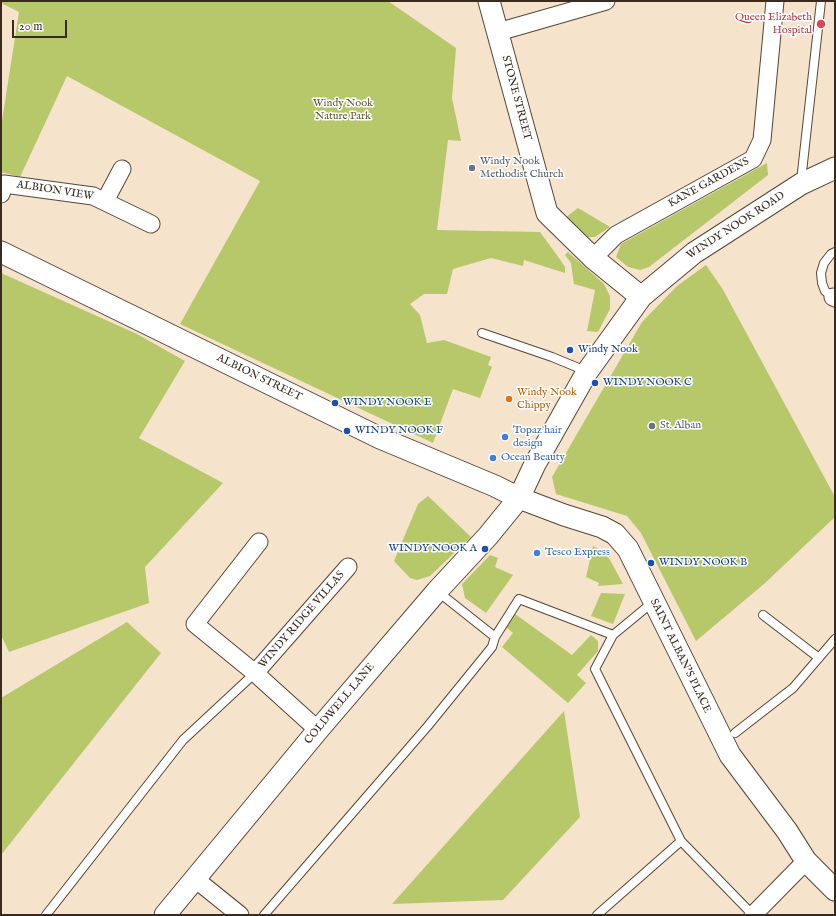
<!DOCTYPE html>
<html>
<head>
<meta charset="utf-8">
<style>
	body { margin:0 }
	#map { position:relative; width:836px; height:916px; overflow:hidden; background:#f6e3cc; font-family:"IM FELL English",serif }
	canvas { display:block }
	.frame { position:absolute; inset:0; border:2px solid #3b2a1e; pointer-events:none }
	.scale { position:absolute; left:12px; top:20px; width:55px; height:18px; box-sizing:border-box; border:2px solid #3b2a1e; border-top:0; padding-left:5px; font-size:12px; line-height:14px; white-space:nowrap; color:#3b2a1e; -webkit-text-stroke:3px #fff; paint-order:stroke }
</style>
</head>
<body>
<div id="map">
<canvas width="836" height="916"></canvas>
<div class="frame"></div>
<div class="scale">20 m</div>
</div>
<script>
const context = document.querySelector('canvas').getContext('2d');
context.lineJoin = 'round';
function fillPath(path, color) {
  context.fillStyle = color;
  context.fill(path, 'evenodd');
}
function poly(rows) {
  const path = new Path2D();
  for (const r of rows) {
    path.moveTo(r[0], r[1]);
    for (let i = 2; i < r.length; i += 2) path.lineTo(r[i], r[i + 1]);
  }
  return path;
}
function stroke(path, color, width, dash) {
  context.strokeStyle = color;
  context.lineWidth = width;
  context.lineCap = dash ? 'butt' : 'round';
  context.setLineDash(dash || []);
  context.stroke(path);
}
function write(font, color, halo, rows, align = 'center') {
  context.font = font + ' "IM FELL English",serif';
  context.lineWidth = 3;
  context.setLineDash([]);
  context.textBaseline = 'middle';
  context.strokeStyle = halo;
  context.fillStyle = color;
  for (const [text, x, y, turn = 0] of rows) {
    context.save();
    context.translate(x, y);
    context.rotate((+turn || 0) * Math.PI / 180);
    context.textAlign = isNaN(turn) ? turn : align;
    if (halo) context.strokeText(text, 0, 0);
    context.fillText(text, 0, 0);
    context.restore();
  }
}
const green = poly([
	[1,1,388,1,456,48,452,98,461,141,448,140,437,230,540,232,559,258,565,267,565,273,524,260,523,266,491,258,453,269,447,294,424,294,410,304,420,315,427,343,444,340,491,357,488,365,492,367,480,398,453,389,433,443,180,324,260,181,67,76,20,177,1,172,1,127,19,12,1,3],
	[767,163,768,175,649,267,640,270,628,267,616,257,621,244],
	[578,208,610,227,595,237,584,237,565,218],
	[568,252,604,284,610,296,610,309,598,332,587,331,595,290,574,284,571,263,565,255],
	[706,265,722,288,835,497,835,517,764,584,696,641,641,533,627,516,556,494,552,477,642,322,677,286],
	[1,273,137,334,185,361,139,438,223,483,145,567,149,603,9,652,1,635],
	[428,496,471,537,430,576,417,580,410,578,394,561,418,504],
	[593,546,603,551,610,560,623,584,598,586,599,583,586,577],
	[490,555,498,558,495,567,513,575,486,613,465,598,462,584],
	[601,593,625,594,613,624,591,616],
	[515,614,572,655,591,635,598,641,598,651,577,675,586,683,568,703,502,647,513,633,506,627],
	[127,622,161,653,1,855,1,698],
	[564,711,580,817,503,900,392,904]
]);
const service = poly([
	[801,181,821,1],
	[833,297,825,291,822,283,821,273,824,263,831,254,835,252],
	[482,333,552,357,586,371],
	[437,591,495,637],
	[653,602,613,635,595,669,681,841,753,915],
	[763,615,819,658],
	[735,733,793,688,835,639],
	[46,915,183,740,255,673],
	[264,915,427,727,492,647,495,637,519,599,613,635],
	[597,915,681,841]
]);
const minor = poly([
	[498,32,606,1],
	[1,194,4,184,93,196,151,224],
	[105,201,122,169],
	[593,258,616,235,753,159,762,140,775,1],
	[833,297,835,298],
	[259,542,195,624,255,673,318,730],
	[255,673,348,567],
	[194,878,240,915],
	[753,915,806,861]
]);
const tertiary = poly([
	[489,1,547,213,593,258,641,297],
	[1,252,380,438,495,486,519,498,564,515,602,527,615,534,628,549,730,755,787,831,806,861,835,890],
	[165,915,318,730,437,591,488,536,519,498,535,464,587,372,641,297,694,253,801,184,835,168]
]);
const markers = [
	[821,24,5,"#e0444e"],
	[472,168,4,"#6b7280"],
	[570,350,4,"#1a4fb4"],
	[595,383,4,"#1a4fb4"],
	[509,399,4,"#e8710a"],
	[335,403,4,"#1a4fb4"],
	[652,426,4,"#6b7280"],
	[347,431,4,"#1a4fb4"],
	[505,437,4,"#3f7fe0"],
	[493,458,4,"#3f7fe0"],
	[485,549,4,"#1a4fb4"],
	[537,553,4,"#3f7fe0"],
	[651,563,4,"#1a4fb4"]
];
const healthNames = [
	["Queen Elizabeth",812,18],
	["Hospital",812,31]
];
const streetNames = [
	["STONE STREET",516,98,75],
	["KANE GARDENS",709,183,-29],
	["ALBION VIEW",55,191,9],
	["WINDY NOOK ROAD",736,226,-33],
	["ALBION STREET",259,378,26],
	["WINDY RIDGE VILLAS",302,620,-49],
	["SAINT ALBAN'S PLACE",680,656,64],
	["COLDWELL LANE",340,704,-50]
];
const parkNames = [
	["Windy Nook",343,104],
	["Nature Park",343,117]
];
const worshipNames = [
	["Windy Nook",480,162],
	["Methodist Church",480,175],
	["St. Alban",660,426]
];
const transitNames = [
	["Windy Nook",578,350],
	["WINDY NOOK C",603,383],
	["WINDY NOOK E",343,403],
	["WINDY NOOK F",355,431],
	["WINDY NOOK A",477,549,"right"],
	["WINDY NOOK B",659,563]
];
const foodNames = [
	["Windy Nook",517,393],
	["Chippy",517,406]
];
const shopNames = [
	["Topaz hair",513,431],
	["design",513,444],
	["Ocean Beauty",501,458],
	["Tesco Express",545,553]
];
fillPath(green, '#b7c86b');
stroke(service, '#574638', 10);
stroke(minor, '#574638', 19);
stroke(tertiary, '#574638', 23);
stroke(service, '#fff', 8);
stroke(minor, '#fff', 17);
stroke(tertiary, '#fff', 21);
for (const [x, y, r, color] of markers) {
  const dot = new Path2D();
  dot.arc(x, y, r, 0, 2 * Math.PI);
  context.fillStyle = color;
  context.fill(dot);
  stroke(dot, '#fff', 1.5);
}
write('11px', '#be3a42', '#fff', healthNames, 'right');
write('11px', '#3b2a1e', '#fff', streetNames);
write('11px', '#605935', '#fff', parkNames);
write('11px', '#5b616d', '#fff', worshipNames, 'left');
write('11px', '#164399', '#fff', transitNames, 'left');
write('11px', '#c56008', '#fff', foodNames, 'left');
write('11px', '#366cbe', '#fff', shopNames, 'left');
</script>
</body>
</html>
